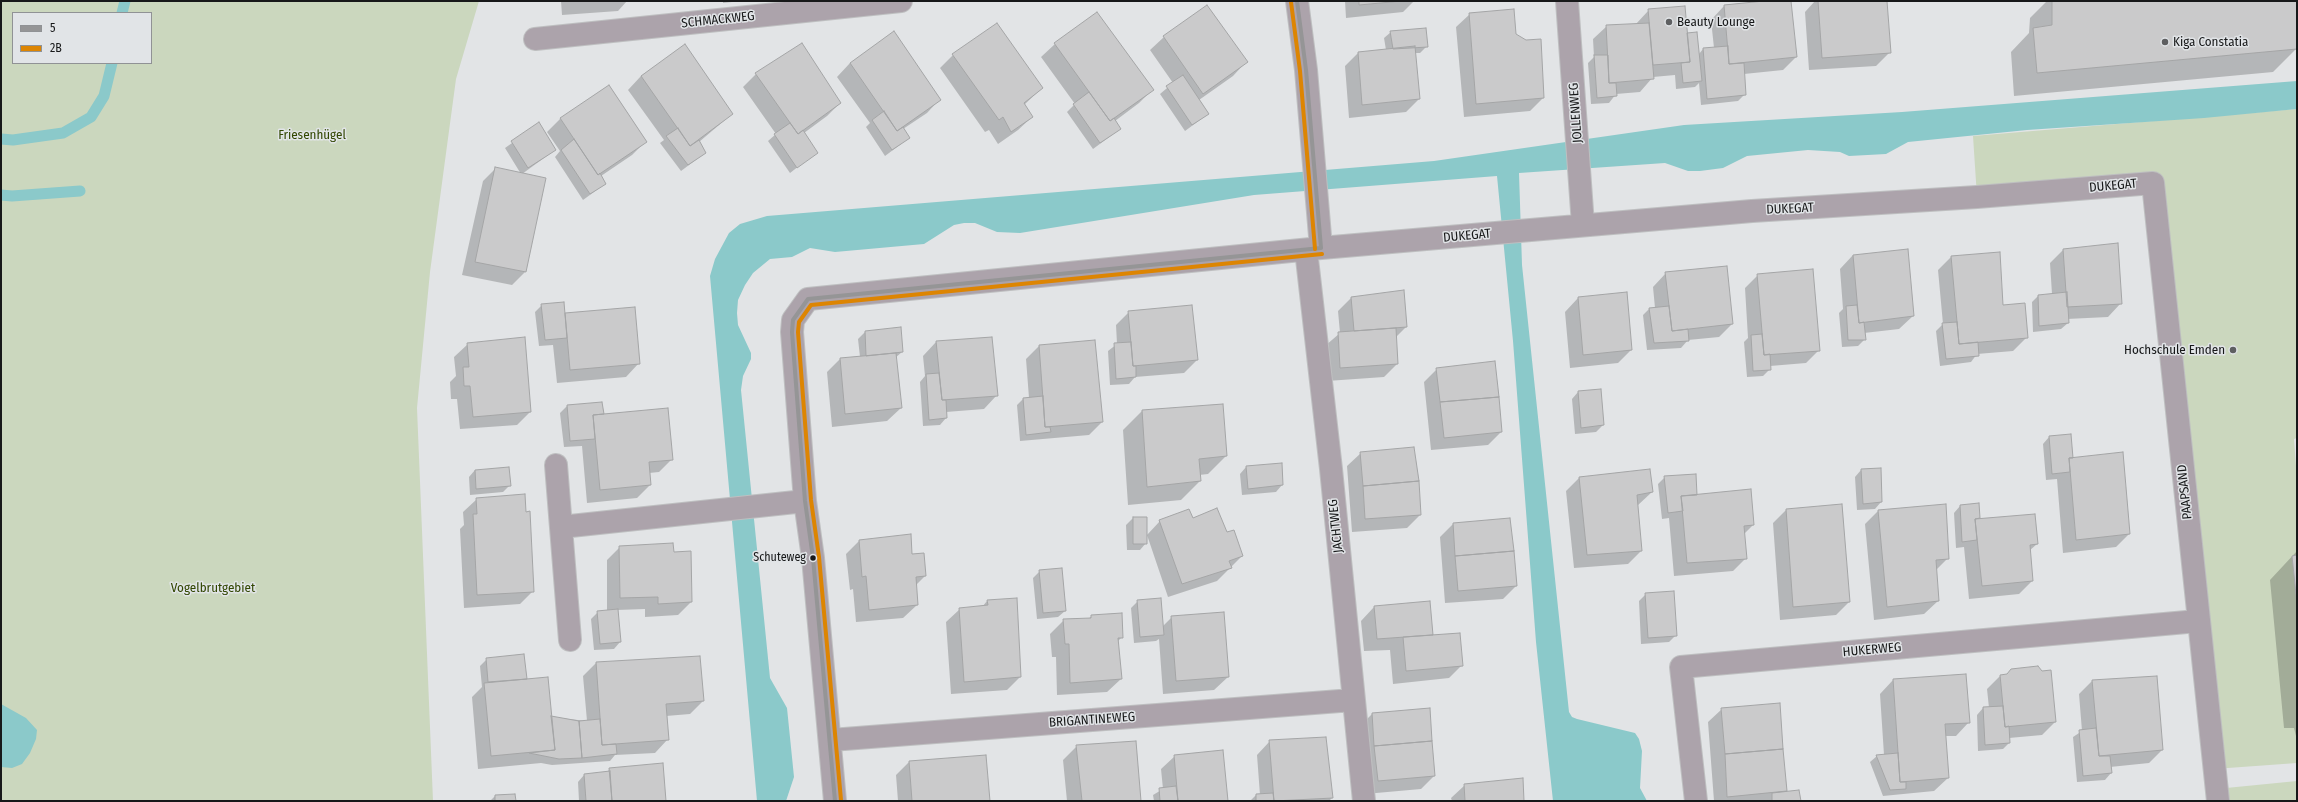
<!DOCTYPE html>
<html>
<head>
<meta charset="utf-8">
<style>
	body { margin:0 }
	#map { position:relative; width:2298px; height:802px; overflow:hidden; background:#e2e4e6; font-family:"Fira Sans Condensed",sans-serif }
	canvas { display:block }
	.frame { position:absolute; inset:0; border:2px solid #171819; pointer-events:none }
	.legend { position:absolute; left:12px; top:12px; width:140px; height:52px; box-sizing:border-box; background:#e1e4e7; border:1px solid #909295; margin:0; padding:5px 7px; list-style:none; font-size:12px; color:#171819 }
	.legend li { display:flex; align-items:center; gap:8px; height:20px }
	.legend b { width:20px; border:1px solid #909295 }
</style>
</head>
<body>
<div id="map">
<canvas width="2298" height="802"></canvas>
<div class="frame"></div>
<ul class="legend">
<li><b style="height:5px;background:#959596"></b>5</li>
<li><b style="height:5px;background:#dd8502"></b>2B</li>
</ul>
</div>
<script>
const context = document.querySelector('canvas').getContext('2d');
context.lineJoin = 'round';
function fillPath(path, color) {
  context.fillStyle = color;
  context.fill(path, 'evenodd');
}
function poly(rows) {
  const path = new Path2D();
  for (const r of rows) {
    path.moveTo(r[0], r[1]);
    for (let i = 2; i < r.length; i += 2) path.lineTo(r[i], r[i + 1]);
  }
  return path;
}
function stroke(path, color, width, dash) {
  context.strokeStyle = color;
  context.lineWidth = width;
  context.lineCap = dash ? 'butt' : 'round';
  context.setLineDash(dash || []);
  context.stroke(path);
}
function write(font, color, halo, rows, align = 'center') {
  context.font = font + ' "Fira Sans Condensed",sans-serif';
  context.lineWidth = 3;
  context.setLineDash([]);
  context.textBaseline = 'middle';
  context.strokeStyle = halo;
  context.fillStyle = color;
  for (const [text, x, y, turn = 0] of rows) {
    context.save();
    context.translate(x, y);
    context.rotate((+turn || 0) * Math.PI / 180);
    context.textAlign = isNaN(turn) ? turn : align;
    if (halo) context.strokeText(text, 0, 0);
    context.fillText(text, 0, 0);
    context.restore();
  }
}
const green = poly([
	[1,1,479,1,456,79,430,272,417,408,433,801,1,801],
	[13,13,151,13,151,63,13,63],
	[2297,109,2297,438,2294,439,2297,479,2297,555,2292,556,2297,604,2297,763,2214,769,2153,183,1977,197,1973,136],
	[2297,781,2297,801,2218,801,2216,789]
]);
const water = poly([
	[2297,81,2297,109,2204,118,2027,130,1908,142,1886,154,1849,156,1840,152,1808,150,1747,156,1723,168,1700,171,1688,171,1665,163,1519,173,1522,265,1569,712,1572,717,1577,719,1635,733,1639,739,1642,751,1640,788,1647,801,1553,801,1536,642,1513,341,1497,176,1254,195,1020,233,997,232,975,223,964,223,954,225,924,244,835,252,810,248,792,257,770,259,753,273,745,285,738,300,737,313,738,325,751,353,751,359,743,376,741,390,770,678,787,708,794,777,786,801,757,801,710,276,715,259,729,233,740,224,767,216,1434,161,1684,125,1902,112],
	[1,704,26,718,37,730,36,739,30,753,22,764,12,768,1,767]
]);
const shadow = poly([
	[561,1,627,1,618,11,562,15],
	[723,1,741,1,723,3],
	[1345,1,1414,1,1403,12,1346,18],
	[1774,1,1790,1,1796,57,1783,70,1744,74,1745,94,1738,101,1701,105,1699,83,1695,87,1676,89,1675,75,1653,77,1640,92,1616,94,1609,103,1591,104,1588,63,1594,57,1593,39,1607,26,1635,25,1649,10,1687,34,1699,54,1703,49,1714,48,1711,20,1724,6],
	[1815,1,1886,1,1890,52,1876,66,1809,70,1805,12],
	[2047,1,2297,1,2297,48,2273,72,2014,96,2011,52,2029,33,2030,18],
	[1207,6,1246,62,1233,76,1199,100,1208,114,1185,131,1160,94,1173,83,1150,50,1164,37],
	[1097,13,1152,90,1139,103,1115,121,1120,129,1093,149,1067,112,1075,104,1041,57,1055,44],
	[1470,14,1515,34,1543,98,1530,111,1464,117,1456,27],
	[1391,32,1427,46,1420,53,1415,53,1419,99,1406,112,1349,118,1345,66,1358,53,1386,50,1384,38],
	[685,46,732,114,699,142,705,153,681,171,660,143,664,140,628,90,641,76],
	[953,55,1042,88,1024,105,1032,117,1018,130,998,144,989,130,985,132,940,68],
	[850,63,940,99,927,113,903,129,909,138,885,156,866,127,870,123,837,77],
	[756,74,840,103,827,116,804,133,817,152,790,173,768,141,776,134,743,87],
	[608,86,645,142,632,155,601,176,605,184,583,200,555,157,560,151,547,132,560,119],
	[539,124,555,150,522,174,525,272,512,285,462,275,483,181,496,168,521,174,505,148],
	[2063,250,2121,303,2108,317,2067,319,2068,323,2061,329,2033,332,2032,302,2038,296,2052,294,2050,263],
	[1999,253,2002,306,2027,337,2013,351,1977,354,1971,362,1940,366,1936,331,1943,324,1938,270,1951,257],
	[1853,255,1913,316,1899,329,1864,333,1865,339,1858,346,1842,347,1839,313,1843,309,1840,269],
	[1666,273,1732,324,1719,337,1688,340,1681,348,1647,350,1643,315,1650,308,1655,308,1653,287],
	[1758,275,1819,350,1806,363,1770,366,1770,369,1763,376,1747,377,1744,342,1748,338,1745,288],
	[1351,298,1406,327,1396,337,1397,364,1384,377,1327,381,1325,346,1340,333,1338,311],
	[1578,298,1631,350,1618,363,1570,368,1565,312],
	[542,305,564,314,634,308,639,363,626,377,557,383,553,345,539,346,535,312],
	[1129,312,1197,360,1184,373,1135,377,1129,384,1110,385,1108,351,1117,344,1116,325],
	[900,328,902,352,895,358,901,408,887,421,832,427,827,372,840,359,860,357,858,339,865,332],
	[524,338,530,412,517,425,460,429,457,399,451,399,450,382,456,376,454,357,468,344],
	[936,342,997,395,984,409,946,412,946,418,940,425,923,426,920,382,925,376,923,356],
	[1094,342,1102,422,1089,435,1020,441,1017,405,1023,399,1029,398,1026,359,1039,346],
	[1437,369,1501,432,1488,445,1431,450,1424,382],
	[1578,392,1603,425,1596,432,1575,434,1572,399],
	[602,403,603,415,672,459,659,472,649,473,650,485,637,498,587,503,582,446,564,447,560,413,567,406],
	[1222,405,1226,456,1208,474,1199,475,1200,481,1181,500,1128,505,1123,430,1142,411],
	[2049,437,2073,458,2129,534,2116,547,2063,553,2057,479,2046,480,2043,444],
	[1361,453,1420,515,1407,528,1352,532,1347,466],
	[1246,467,1282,485,1276,492,1242,495,1240,474],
	[475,470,510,485,503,492,470,495,469,477],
	[1861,470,1881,502,1875,509,1857,510,1855,477],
	[1665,477,1753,525,1744,534,1746,558,1733,571,1674,576,1669,518,1662,519,1658,484],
	[1579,478,1652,492,1637,506,1641,551,1628,564,1574,568,1566,491],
	[477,499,533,591,520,604,464,608,460,529,464,525,463,512],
	[1842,505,1849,602,1836,615,1780,620,1773,523,1786,510],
	[1960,506,1979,518,1978,520,2037,544,2029,551,2032,581,2019,594,1969,599,1964,547,1956,548,1954,513],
	[1878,511,1948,558,1935,571,1938,601,1924,614,1874,620,1865,524],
	[1133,518,1146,518,1146,543,1140,550,1127,550,1126,525],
	[1192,519,1226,533,1242,556,1217,581,1168,597,1147,535,1160,521],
	[1453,524,1516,586,1503,599,1445,603,1440,537],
	[859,541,911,555,925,576,915,586,917,605,903,618,856,622,853,589,850,590,846,554],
	[620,547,673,553,691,602,678,615,645,617,645,609,617,610,620,642,614,649,594,650,591,619,598,612,607,611,607,560],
	[2297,551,2297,736,2296,736,2294,728,2284,728,2270,580],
	[1040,571,1065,611,1058,617,1037,619,1033,578],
	[1646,594,1676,635,1669,642,1641,644,1639,601],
	[987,601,1020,677,1007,690,951,694,946,622,960,609,982,607],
	[1138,601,1162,627,1172,617,1228,677,1214,690,1163,694,1159,639,1156,641,1134,643,1131,608],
	[1374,607,1432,636,1462,665,1449,678,1393,684,1390,650,1364,651,1361,621],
	[1092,616,1122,637,1117,642,1121,679,1107,692,1057,695,1056,657,1052,657,1050,634,1064,620,1088,619],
	[524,655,526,680,551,717,587,721,583,676,596,663,703,701,690,714,666,716,668,739,655,753,615,755,610,761,552,765,541,763,478,769,472,697,482,687,480,666,487,659],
	[2000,676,2055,722,2042,735,2009,738,2009,743,2003,749,1978,751,1977,715,1983,708,1989,708,1987,689],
	[1893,680,1969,722,1956,736,1945,736,1948,778,1934,791,1883,796,1870,762,1877,756,1884,755,1880,694],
	[2092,681,2162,750,2149,763,2110,767,2111,773,2105,780,2077,782,2073,737,2082,731,2079,694],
	[1779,704,1786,792,1800,801,1714,801,1708,722,1722,709],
	[1429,709,1434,776,1421,789,1365,794,1359,727,1372,714],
	[1325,738,1332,798,1329,801,1250,801,1256,795,1260,795,1257,755,1270,741],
	[1077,746,1140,801,1067,801,1063,760],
	[1175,756,1227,801,1154,801,1153,795,1163,789,1161,769],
	[909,762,989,801,898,801,896,775],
	[610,769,665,801,579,801,578,782,584,775,607,772],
	[1465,785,1524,801,1452,801,1451,798],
	[495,796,515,801,490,801]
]);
const stream = poly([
	[122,13,125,1],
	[1,139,13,140,63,133,91,117,104,96,112,63],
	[1,195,12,196,80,191]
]);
const building = poly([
	[1359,1,1402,1,1359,5,1359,1],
	[1764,1,1791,1,1797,57,1729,64,1724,5,1764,1],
	[1818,1,1887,1,1891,53,1822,58,1818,1],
	[2052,1,2297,1,2297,49,2037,73,2033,28,2052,25,2052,1],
	[1207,5,1248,62,1203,94,1163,36,1207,5],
	[1685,6,1690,62,1653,65,1648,9,1685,6],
	[1514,9,1516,34,1526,40,1541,39,1544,98,1476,104,1469,13,1514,9],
	[1097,12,1154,90,1110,121,1054,43,1097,12],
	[997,23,1043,88,1024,103,1033,117,1011,132,1003,117,999,120,952,54,997,23],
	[1649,23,1654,79,1609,83,1606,25,1649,23],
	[1426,28,1428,47,1393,49,1390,31,1426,28],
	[894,31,941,100,897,131,850,63,894,31],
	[1697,32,1702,81,1683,83,1681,63,1690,62,1687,33,1697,32],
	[802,43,841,103,798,134,755,73,802,43],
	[685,44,733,114,690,146,641,76,685,44],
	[1415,46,1420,99,1362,105,1358,52,1415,46],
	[1728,46,1729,64,1744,63,1746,95,1707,99,1703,48,1728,46],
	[1594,55,1608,55,1609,83,1616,83,1617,96,1597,98,1594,55],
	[1183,75,1209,114,1192,125,1166,86,1183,75],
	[609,85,647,142,598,175,560,118,609,85],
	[1089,92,1110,121,1114,118,1121,129,1100,143,1073,104,1089,92],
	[884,111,897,131,903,127,910,138,892,150,872,120,884,111],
	[539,122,556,150,528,168,511,141,539,122],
	[790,123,798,134,803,130,818,153,797,168,774,134,790,123],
	[678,128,690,146,699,140,706,153,688,165,666,136,678,128],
	[574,139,598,175,600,173,606,184,590,194,561,150,574,139],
	[495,167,546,178,526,272,475,262,495,167],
	[2118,243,2122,304,2067,307,2063,249,2118,243],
	[1908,249,1914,316,1859,323,1853,255,1908,249],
	[2000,252,2003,305,2025,303,2028,338,1959,344,1951,256,2000,252],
	[1727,266,1733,324,1672,331,1665,272,1727,266],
	[1813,269,1820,351,1764,355,1757,274,1813,269],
	[1404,290,1407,327,1354,331,1351,297,1404,290],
	[1627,292,1632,350,1583,355,1578,297,1627,292],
	[2067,292,2069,323,2039,326,2038,295,2067,292],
	[564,302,567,338,545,340,541,304,564,302],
	[1192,305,1198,360,1133,366,1128,311,1192,305],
	[1857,305,1859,323,1864,322,1866,340,1848,340,1846,306,1857,305],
	[1669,306,1672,331,1688,329,1689,341,1654,343,1649,308,1669,306],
	[635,307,640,364,570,370,565,313,635,307],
	[1957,322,1959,344,1978,342,1979,356,1946,359,1942,323,1957,322],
	[901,327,903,352,866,356,865,331,901,327],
	[1396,328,1398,364,1340,368,1338,332,1396,328],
	[1762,334,1764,355,1770,354,1771,370,1753,371,1751,335,1762,334],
	[525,337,531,412,473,417,470,386,464,386,463,367,469,367,467,343,525,337],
	[992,337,998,396,942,400,936,341,992,337],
	[1095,340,1103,422,1045,427,1039,345,1095,340],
	[1131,342,1133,366,1136,366,1136,377,1116,379,1114,343,1131,342],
	[896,353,902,408,845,414,840,358,896,353],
	[1495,361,1499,397,1440,402,1436,368,1495,361],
	[939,373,942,400,946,400,947,418,929,420,926,374,939,373],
	[1601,389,1604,425,1581,428,1578,391,1601,389],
	[1043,396,1045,427,1050,427,1051,432,1026,435,1023,398,1043,396],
	[1499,397,1502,432,1444,438,1440,402,1499,397],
	[602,402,604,414,593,415,595,439,570,441,567,405,602,402],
	[1223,404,1227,456,1199,459,1201,481,1147,487,1142,410,1223,404],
	[668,408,673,460,649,462,651,485,600,490,593,415,668,408],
	[2071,434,2073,458,2069,458,2070,472,2052,474,2049,436,2071,434],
	[1414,447,1419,481,1363,486,1360,452,1414,447],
	[2123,452,2130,534,2076,540,2069,458,2123,452],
	[1282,463,1283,485,1248,489,1246,466,1282,463],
	[509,467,511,486,476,489,475,470,509,467],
	[1881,468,1882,502,1863,504,1861,469,1881,468],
	[1650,469,1653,492,1637,495,1642,551,1587,555,1579,477,1650,469],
	[1696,474,1697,495,1681,496,1683,511,1668,513,1664,476,1696,474],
	[1419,481,1421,515,1365,519,1363,486,1419,481],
	[1751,489,1754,525,1744,526,1747,559,1687,563,1681,496,1751,489],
	[525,494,526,512,530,511,534,592,477,595,473,514,477,514,476,498,525,494],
	[1979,503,1980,518,1975,519,1977,540,1962,542,1960,505,1979,503],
	[1842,504,1850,602,1793,607,1786,509,1842,504],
	[1946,504,1949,559,1936,560,1939,601,1887,607,1878,510,1946,504],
	[1217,508,1227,532,1234,530,1243,556,1229,561,1232,568,1182,584,1159,520,1189,509,1193,518,1217,508],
	[2035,514,2038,544,2030,545,2033,581,1982,586,1975,519,2035,514],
	[1133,517,1147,517,1147,544,1133,544,1133,517],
	[1510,518,1514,551,1455,556,1453,523,1510,518],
	[911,534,912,554,924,553,926,576,916,577,918,605,869,610,866,576,862,577,859,540,911,534],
	[673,543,674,552,691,551,692,602,658,604,658,597,620,598,619,546,673,543],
	[1514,551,1517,586,1458,591,1455,556,1514,551],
	[2297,555,2297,604,2292,556,2297,555],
	[1062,568,1066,611,1043,613,1039,570,1062,568],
	[1674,591,1677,636,1648,638,1645,593,1674,591],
	[1017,598,1021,677,964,682,959,608,988,605,987,600,1017,598],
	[1161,598,1164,635,1140,637,1137,600,1161,598],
	[1430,601,1433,635,1377,639,1374,606,1430,601],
	[618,609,621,642,600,644,597,611,618,609],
	[1224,612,1229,677,1176,681,1171,616,1224,612],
	[1122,613,1123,638,1118,638,1122,679,1070,683,1069,644,1065,644,1063,619,1091,618,1091,615,1122,613],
	[1460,633,1463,666,1406,671,1403,637,1460,633],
	[524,654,527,679,488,682,486,658,524,654],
	[700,656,704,701,666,704,669,740,602,745,596,662,700,656],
	[2038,666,2042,671,2051,670,2056,722,2005,727,2000,675,2007,674,2011,669,2038,666],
	[1966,674,1970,723,1945,724,1949,778,1900,782,1893,679,1966,674],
	[2157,676,2163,750,2099,756,2092,680,2157,676],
	[548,677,555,750,491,756,484,683,548,677],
	[1780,703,1783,749,1725,754,1721,708,1780,703],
	[2003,706,2005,727,2009,726,2010,743,1985,745,1983,707,2003,706],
	[1430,708,1432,741,1374,746,1372,713,1430,708],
	[551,716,579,721,582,758,559,759,529,753,555,750,551,716],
	[600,719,602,745,616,744,617,754,582,758,579,721,600,719],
	[2096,728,2099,756,2110,756,2112,773,2083,776,2079,730,2096,728],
	[1326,737,1333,798,1274,801,1269,740,1326,737],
	[1136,741,1141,801,1082,801,1076,745,1136,741],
	[1432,741,1435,776,1378,781,1374,746,1432,741],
	[1783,749,1787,791,1727,797,1725,754,1783,749],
	[1223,750,1228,801,1178,801,1174,755,1223,750],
	[1898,753,1900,782,1906,782,1906,789,1890,790,1876,755,1898,753],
	[986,755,990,801,912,801,909,761,986,755],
	[663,763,666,801,612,801,609,768,663,763],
	[610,771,612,801,586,801,584,774,610,771],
	[1523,778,1524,801,1465,801,1464,784,1523,778],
	[1176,786,1178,801,1160,801,1159,788,1176,786],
	[1799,790,1801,801,1772,801,1772,793,1799,790],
	[1273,793,1274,801,1256,801,1256,794,1273,793],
	[515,794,516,801,495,801,495,795,515,794]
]);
const street = poly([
	[1297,1,1306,70,1321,248],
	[1567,1,1583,225],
	[535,39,901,1],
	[1306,250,1331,469,1364,801],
	[556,465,570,640],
	[561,527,805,501],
	[831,740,1353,700],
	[835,801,813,558,805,501,792,332,793,320,808,299,1321,248,1752,211,1977,197,2153,183,2218,801],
	[1696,801,1681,667,2198,621]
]);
const bus1 = poly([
	[1297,1,1306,70,1321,248],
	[835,801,813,558,805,501,792,332,793,320,808,299,1321,248]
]);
const bus2 = poly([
	[1291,2,1300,71,1315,249],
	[841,800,819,557,811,500,798,332,799,322,811,305,1322,254]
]);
const markers = [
	[1669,22,4,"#5e5f61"],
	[2165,42,4,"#5e5f61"],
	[2233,350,4,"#5e5f61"],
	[813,558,3.5,"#171819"]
];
const busNames = [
	["Schuteweg",806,558]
];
const streetNames = [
	["SCHMACKWEG",718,20,-6],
	["JOLLENWEG",1576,113,-94],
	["DUKEGAT",2113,186,-5],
	["DUKEGAT",1790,209,-3],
	["DUKEGAT",1467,236,-5],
	["PAAPSAND",2185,492,-96],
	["JACHTWEG",1336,526,-96],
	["HUKERWEG",1872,650,-5],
	["BRIGANTINEWEG",1092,720,-4]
];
const poiNames = [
	["Beauty Lounge",1677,22],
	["Kiga Constatia",2173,42],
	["Hochschule Emden",2225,350,"right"]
];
const parkNames = [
	["Friesenhügel",312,135],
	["Vogelbrutgebiet",213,588]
];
fillPath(green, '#cbd7be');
fillPath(water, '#8bc9ca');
fillPath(shadow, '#0003');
stroke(stream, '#8bc9ca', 11);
fillPath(building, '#cacacb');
stroke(building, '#a4a5a6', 1);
stroke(street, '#bebfc0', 24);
stroke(street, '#aca3ab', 22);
stroke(bus1, '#959596', 4);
stroke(bus2, '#dd8502', 4);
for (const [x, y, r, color] of markers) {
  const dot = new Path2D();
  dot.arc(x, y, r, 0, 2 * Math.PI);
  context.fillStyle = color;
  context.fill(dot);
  stroke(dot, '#e1e4e7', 1.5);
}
write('12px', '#171819', '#e1e4e7', busNames, 'right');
write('13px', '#171819', '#e1e4e7', streetNames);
write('13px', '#171819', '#e1e4e7', poiNames, 'left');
write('13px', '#324702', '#e1e4e7', parkNames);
</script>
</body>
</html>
